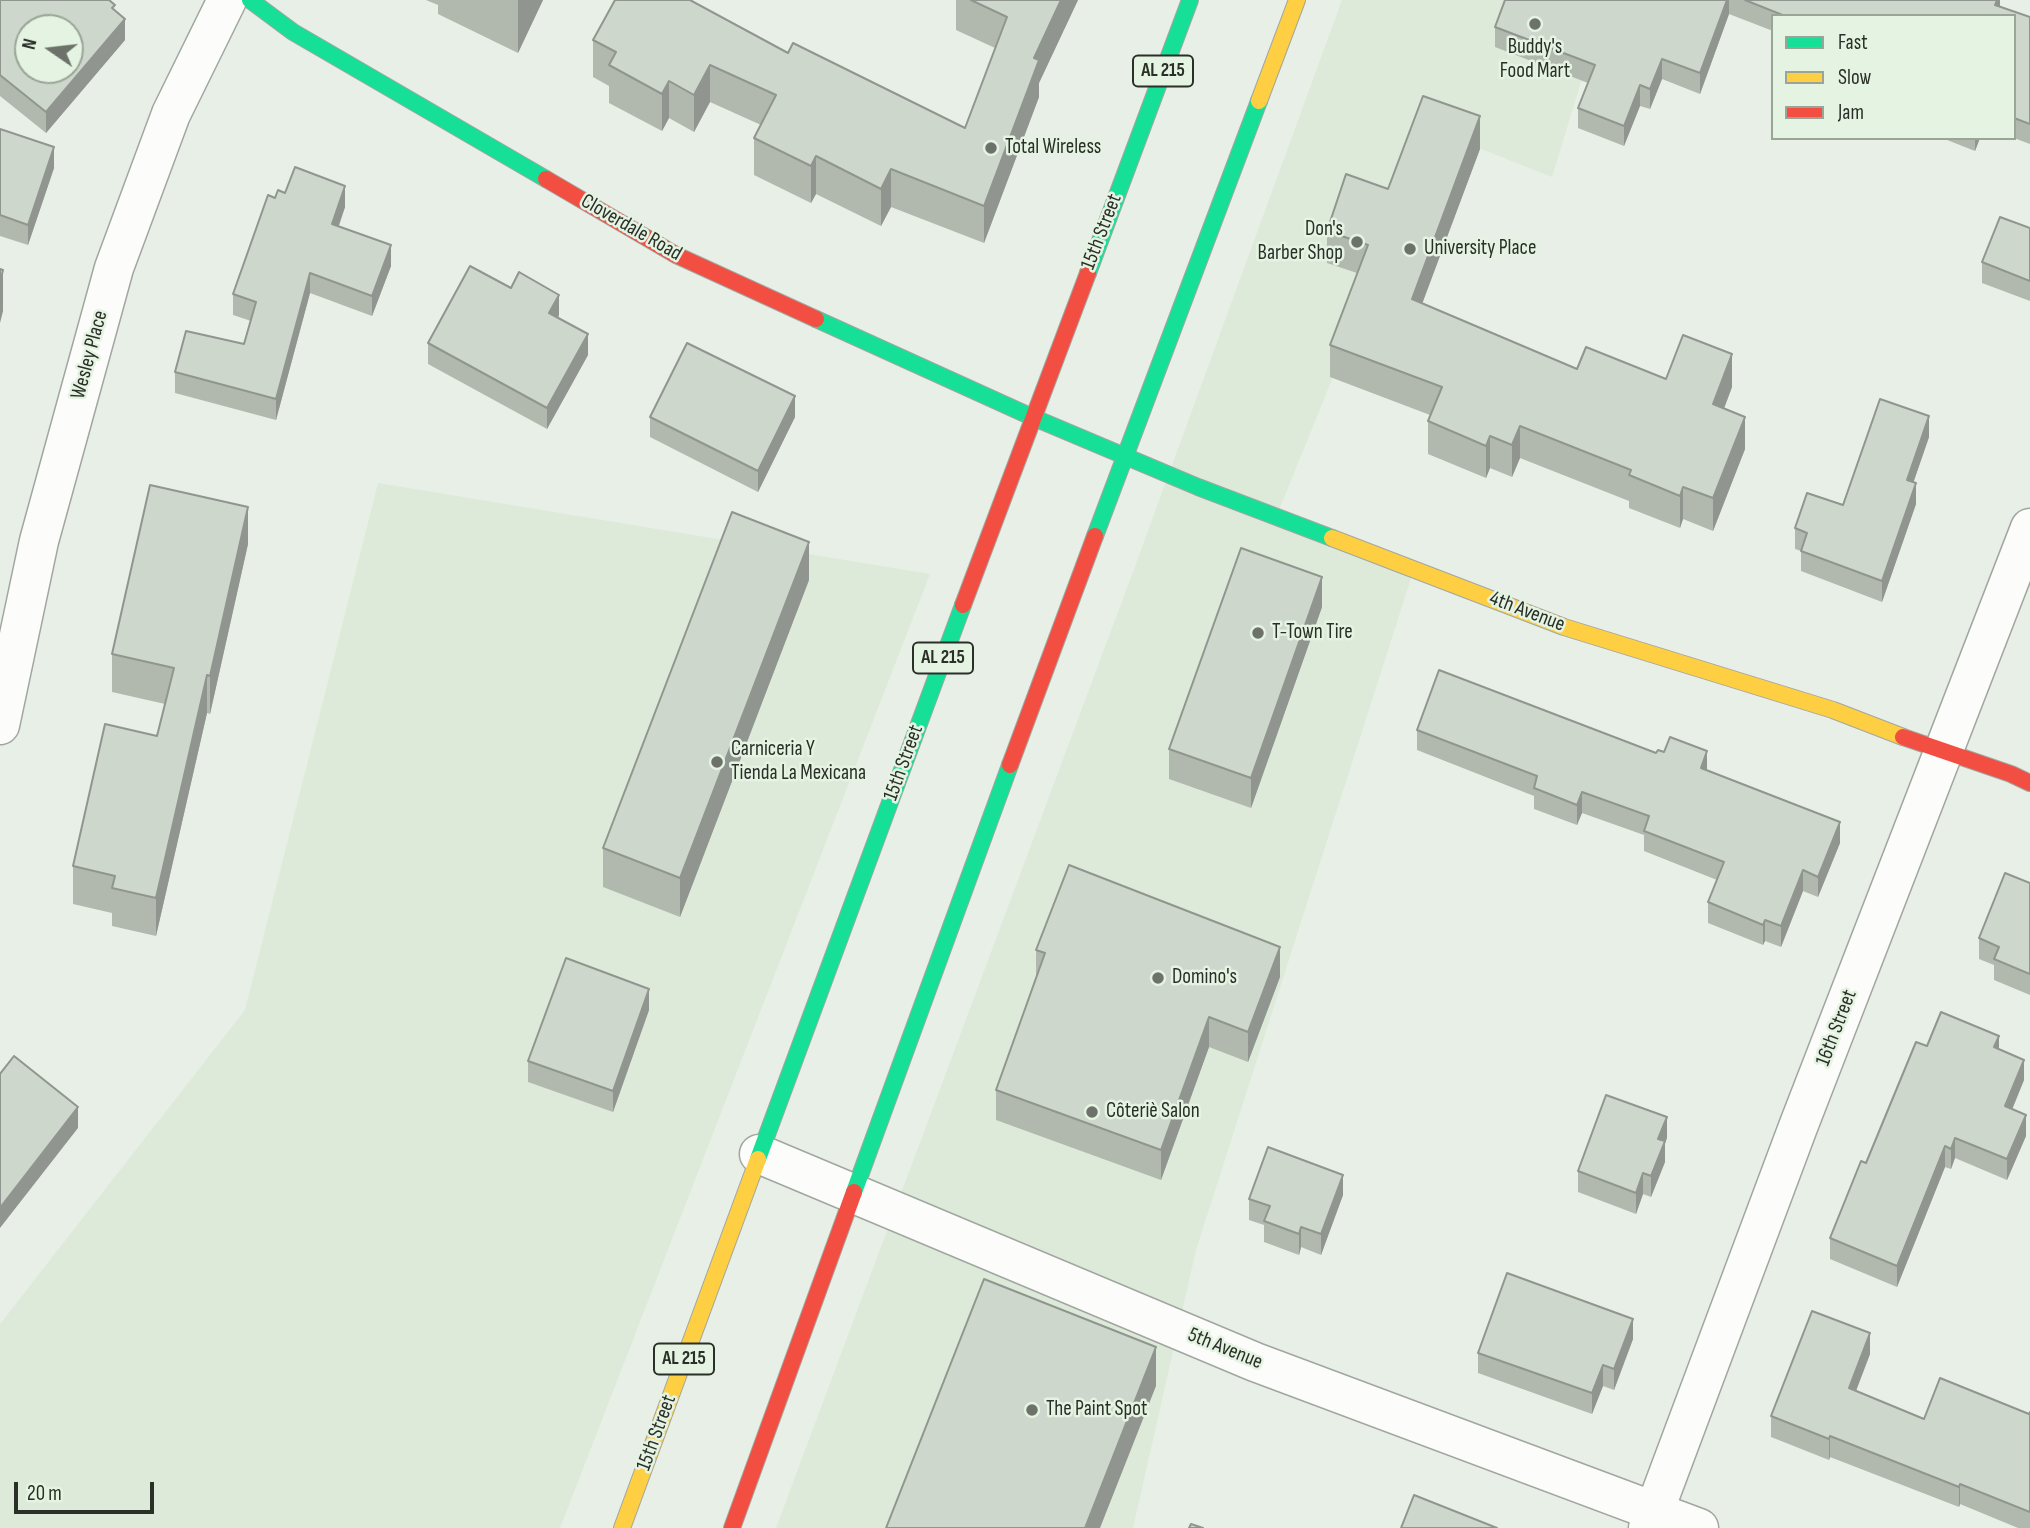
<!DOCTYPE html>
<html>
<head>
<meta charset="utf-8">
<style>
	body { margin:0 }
	#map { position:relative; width:2030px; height:1528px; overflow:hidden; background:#e8efe6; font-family:"Sofia Sans Condensed",sans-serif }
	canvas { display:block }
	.legend { position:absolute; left:1771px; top:14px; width:245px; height:126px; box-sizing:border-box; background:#e5f3e2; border:2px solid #9aa598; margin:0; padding:9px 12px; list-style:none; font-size:21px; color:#2a2f28 }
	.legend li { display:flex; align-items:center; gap:14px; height:35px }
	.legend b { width:35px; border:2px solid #9aa598 }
	.north { position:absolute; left:14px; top:14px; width:70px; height:70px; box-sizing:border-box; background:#e5f3e2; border:2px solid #9aa598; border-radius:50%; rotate:284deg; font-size:19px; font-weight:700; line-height:28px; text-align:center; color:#2a2f28 }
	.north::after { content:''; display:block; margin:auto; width:24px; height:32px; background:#6c726a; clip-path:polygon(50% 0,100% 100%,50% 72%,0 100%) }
	.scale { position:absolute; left:14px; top:1482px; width:140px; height:32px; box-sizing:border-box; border:4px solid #2a2f28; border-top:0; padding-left:9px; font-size:21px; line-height:24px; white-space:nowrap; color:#2a2f28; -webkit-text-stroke:5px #e5f3e2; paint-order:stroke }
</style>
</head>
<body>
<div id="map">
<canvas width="2030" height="1528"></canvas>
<ul class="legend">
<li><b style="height:9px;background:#16e098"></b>Fast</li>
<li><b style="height:9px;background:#ffcf43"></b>Slow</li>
<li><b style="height:9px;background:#f24e42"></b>Jam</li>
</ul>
<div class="north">N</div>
<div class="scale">20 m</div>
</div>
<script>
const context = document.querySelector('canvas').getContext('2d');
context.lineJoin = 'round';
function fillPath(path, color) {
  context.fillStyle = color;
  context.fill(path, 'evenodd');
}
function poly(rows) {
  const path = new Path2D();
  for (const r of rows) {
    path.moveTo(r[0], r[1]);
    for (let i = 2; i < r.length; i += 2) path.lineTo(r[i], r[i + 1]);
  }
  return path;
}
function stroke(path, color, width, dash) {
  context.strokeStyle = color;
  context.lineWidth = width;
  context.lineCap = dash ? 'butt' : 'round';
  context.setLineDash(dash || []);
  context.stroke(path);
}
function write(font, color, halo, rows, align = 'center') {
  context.font = font + ' "Sofia Sans Condensed",sans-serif';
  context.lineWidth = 5;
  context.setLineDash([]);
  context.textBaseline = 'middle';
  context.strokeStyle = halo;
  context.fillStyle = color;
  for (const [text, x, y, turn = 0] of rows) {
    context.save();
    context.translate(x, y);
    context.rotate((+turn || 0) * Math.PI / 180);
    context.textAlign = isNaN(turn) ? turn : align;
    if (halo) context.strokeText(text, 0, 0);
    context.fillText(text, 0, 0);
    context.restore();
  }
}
const built = poly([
	[1342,0,1606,0,1552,177,1433,130,1277,515,1414,569,1196,1250,1133,1528,776,1528,1130,580],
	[378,483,930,574,560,1528,0,1528,0,1324,245,1010]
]);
const street = poly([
	[0,725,39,541,114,268,171,114,227,0],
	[759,1154,1255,1362,1699,1528],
	[1648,1528,1798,1127,2030,528]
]);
const fast = poly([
	[250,0,293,32,546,179],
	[1088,273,1190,0],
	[816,319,1032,417,1198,487,1332,538],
	[1095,536,1259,101],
	[758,1159,963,605],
	[854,1192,1010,765]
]);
const slow = poly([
	[1259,101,1297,0],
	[1332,538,1564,627,1833,710,1903,737],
	[622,1528,758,1159]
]);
const jam = poly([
	[546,179,676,255,816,319],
	[963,605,1088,273],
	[1903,737,2011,774,2030,783],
	[1010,765,1095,536],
	[732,1528,854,1192]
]);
const wall = poly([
	[0,0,125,40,46,133,0,96],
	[426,0,543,0,518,53,438,14,438,5],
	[956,0,1078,0,1039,83,1039,97,984,243,891,207,881,226,816,194,811,203,754,175,754,138,761,125,710,102,694,132,669,118,662,131,609,103,609,86,593,77,593,40,788,53,965,128,995,48,956,30],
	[1505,0,2000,0,2000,7,2030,17,2030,144,2014,138,2014,16,1773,16,1773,31,1729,14,1700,94,1662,79,1650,109,1640,106,1624,146,1578,128,1578,108,1588,83,1495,47,1495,27],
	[0,129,54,168,28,245,0,236],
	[1942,138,1980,138,1975,151],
	[1480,149,1422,303,1577,369,1732,387,1724,409,1745,449,1713,531,1683,519,1680,528,1629,508,1629,501,1520,458,1512,477,1490,468,1486,478,1428,454,1428,421,1430,415,1330,377,1330,345,1357,273,1327,263,1327,231,1388,189],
	[285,193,345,207,339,226,391,266,372,316,310,293,276,420,175,393,175,372,244,344,251,321,233,315,233,294,275,198],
	[2030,228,2030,301,1982,283,1982,262],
	[559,315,558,318,588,355,547,429,428,364,428,343],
	[650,417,795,417,758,492,650,437],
	[1929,437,1913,483,1916,504,1882,602,1801,571,1801,551,1795,549,1795,528,1843,505],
	[248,544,210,714,207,713,156,936,112,926,112,913,73,904,73,866,157,736,165,704,112,692,112,654],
	[809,580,680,917,603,887,603,848],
	[1322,607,1251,808,1169,779,1169,749],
	[1417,730,1656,753,1707,770,1840,843,1818,897,1803,891,1781,947,1765,941,1763,945,1708,923,1708,902,1717,880,1644,851,1644,835,1582,813,1577,825,1534,809,1534,796,1417,750],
	[2030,883,2030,995,1994,980,1994,965,1979,959,1979,938],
	[1036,950,1280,977,1248,1062,1209,1047,1161,1180,996,1120,996,1090,1036,978],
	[649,1010,613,1112,528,1082,528,1061],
	[1927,1046,1999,1049,2024,1080,2012,1109,2026,1136,2007,1180,1955,1158,1951,1169,1945,1167,1897,1287,1830,1259,1830,1238,1866,1163],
	[1667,1138,1665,1143,1665,1162,1651,1197,1643,1194,1636,1214,1578,1192,1578,1171],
	[1343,1195,1321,1255,1301,1247,1299,1255,1264,1242,1264,1225,1249,1220,1249,1199],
	[1633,1339,1614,1390,1603,1386,1592,1414,1478,1373,1478,1353],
	[1870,1354,1856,1391,1924,1419,2029,1414,2030,1412,2030,1528,2018,1528,1960,1504,1959,1507,1830,1457,1829,1460,1771,1437,1771,1416]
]);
const shadedWall = poly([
	[518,0,543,0,518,53],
	[1061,0,1078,0,1039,83,1039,97,984,243,984,206,1034,58],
	[1727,0,1729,0,1729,14,1700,94,1700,73],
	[1997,0,2000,0,2000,13,1995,5],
	[125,19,125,40,46,133,46,112],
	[1662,59,1662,79,1650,109,1650,89],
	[710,65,710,102,694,132,694,95],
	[669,81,669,118,662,131,662,94],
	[1640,85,1640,106,1624,146,1624,126],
	[1480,116,1480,149,1412,331,1412,299],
	[1975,138,1980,138,1975,151],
	[54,147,54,168,28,245,28,225],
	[816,156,816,194,811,203,811,166],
	[891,169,891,207,881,226,881,189],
	[345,186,345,207,332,245,332,224],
	[391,245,391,266,372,316,372,296],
	[3,270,3,311,0,323,0,282],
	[310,273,310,293,276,420,276,399],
	[559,295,559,315,549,334,549,313],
	[588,334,588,355,547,429,547,408],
	[1732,354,1732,387,1713,437,1713,404],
	[795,396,795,417,758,492,758,471],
	[1929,416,1929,437,1907,501,1907,480],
	[1745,417,1745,449,1713,531,1713,498],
	[1520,426,1520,458,1512,477,1512,445],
	[1490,436,1490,468,1486,478,1486,446],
	[1916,483,1916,504,1882,602,1882,581],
	[1683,487,1683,519,1680,528,1680,496],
	[248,507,248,544,210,714,210,676],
	[809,542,809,580,680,917,680,878],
	[1322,577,1322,607,1251,808,1251,778],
	[207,675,207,713,156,936,156,898],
	[1707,751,1707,772,1701,768],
	[1582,792,1582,813,1577,825,1577,805],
	[1840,822,1840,843,1818,897,1818,877],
	[1803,870,1803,891,1781,947,1781,926],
	[1765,920,1765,941,1763,945,1763,925],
	[1280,947,1280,977,1248,1062,1248,1032],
	[649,989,649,1010,613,1112,613,1091],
	[1209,1017,1209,1047,1161,1180,1161,1150],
	[1999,1036,1999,1057,1994,1047],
	[2024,1060,2024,1080,2005,1127,2005,1106],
	[78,1107,78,1128,0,1228,0,1208],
	[2026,1115,2026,1136,2007,1180,2007,1159],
	[1667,1117,1667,1138,1665,1143,1665,1162,1651,1197,1651,1176,1658,1139],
	[1955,1138,1955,1158,1951,1169,1951,1149],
	[1945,1146,1945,1167,1897,1287,1897,1266],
	[1643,1173,1643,1194,1636,1214,1636,1193],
	[1343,1175,1343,1195,1321,1255,1321,1234],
	[1301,1227,1301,1247,1299,1255,1299,1234],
	[1633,1319,1633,1339,1614,1390,1614,1369],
	[1870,1333,1870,1354,1849,1409,1849,1388],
	[1156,1347,1156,1386,1100,1528,1085,1528],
	[1603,1365,1603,1386,1592,1414,1592,1393],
	[1830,1436,1830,1457,1829,1460,1829,1439],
	[1960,1484,1960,1504,1959,1507,1959,1487]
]);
const building = poly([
	[0,0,109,0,115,5,112,8,125,19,46,112,0,75,0,0],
	[28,28,70,28,70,70,28,70,28,28],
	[615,0,690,0,788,53,793,43,965,128,1007,17,971,0,1061,0,1034,58,1039,60,984,206,891,169,881,189,816,156,811,166,754,138,776,95,710,65,694,95,669,81,662,94,609,65,616,52,593,40,615,0],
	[1505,0,1727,0,1700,73,1662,59,1650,89,1640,85,1624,126,1578,108,1595,65,1495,27,1505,0],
	[1745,0,1997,0,1995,5,2030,17,2030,124,2014,118,2014,16,1785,16,1745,0],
	[1423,96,1480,116,1412,299,1577,369,1586,347,1666,379,1683,335,1732,354,1713,404,1745,417,1713,498,1683,487,1680,496,1629,475,1631,470,1520,426,1512,445,1490,436,1486,446,1428,421,1442,387,1330,345,1368,245,1327,231,1346,174,1388,189,1423,96],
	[0,129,54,147,28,225,0,215,0,129],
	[295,167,345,186,332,224,391,245,372,296,310,273,276,399,175,372,186,331,244,344,256,302,233,294,268,195,275,198,278,190,285,193,295,167],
	[2000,217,2030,228,2030,281,1982,262,2000,217],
	[470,266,511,288,519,272,559,295,549,313,588,334,547,408,428,343,470,266],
	[0,269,3,270,0,282,0,269],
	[687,343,795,396,758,471,650,417,687,343],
	[1880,399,1929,416,1907,480,1916,483,1882,581,1801,551,1807,533,1795,528,1807,493,1843,505,1880,399],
	[150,485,248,507,210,676,207,675,156,898,112,888,115,876,73,866,105,724,157,736,174,668,112,654,150,485],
	[732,512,809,542,680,878,603,848,732,512],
	[1241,548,1322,577,1251,778,1169,749,1241,548],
	[1439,670,1656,753,1658,750,1664,752,1670,737,1707,751,1701,768,1840,822,1818,877,1803,870,1781,926,1765,920,1763,925,1708,902,1724,862,1644,831,1649,816,1582,792,1577,805,1534,788,1537,776,1417,730,1439,670],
	[1069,865,1280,947,1248,1032,1209,1017,1161,1150,996,1090,1045,953,1036,950,1069,865],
	[2005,873,2030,883,2030,974,1994,959,1999,947,1979,938,2005,873],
	[566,958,649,989,613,1091,528,1061,566,958],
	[1941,1012,1999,1036,1994,1047,2024,1060,2005,1106,2026,1115,2007,1159,1955,1138,1951,1149,1945,1146,1897,1266,1830,1238,1861,1161,1866,1163,1916,1042,1927,1046,1941,1012],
	[14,1056,78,1107,0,1208,0,1074,14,1056],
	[1606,1095,1667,1117,1658,1139,1665,1141,1651,1176,1643,1173,1636,1193,1578,1171,1606,1095],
	[1268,1147,1343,1175,1321,1234,1301,1227,1299,1234,1264,1221,1270,1206,1249,1199,1268,1147],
	[1507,1273,1633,1319,1614,1369,1603,1365,1592,1393,1478,1353,1507,1273],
	[984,1279,1156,1347,1085,1528,886,1528,984,1279],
	[1812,1311,1870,1333,1849,1388,1924,1419,1940,1378,2029,1414,2030,1412,2030,1512,1960,1484,1959,1487,1830,1436,1829,1439,1771,1416,1812,1311],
	[1414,1495,1497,1528,1401,1528,1414,1495],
	[1191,1524,1203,1528,1189,1528,1191,1524]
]);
const markers = [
	[1535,24,7,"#6c726a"],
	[991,148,7,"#6c726a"],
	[1357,242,7,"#6c726a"],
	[1410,249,7,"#6c726a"],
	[1258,633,7,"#6c726a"],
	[717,762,7,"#6c726a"],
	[1158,978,7,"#6c726a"],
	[1092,1112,7,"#6c726a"],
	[1032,1410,7,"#6c726a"]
];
const shields = [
	[1163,71,60],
	[943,658,60],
	[684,1359,60]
];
const shieldNames = [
	["AL 215",1163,71],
	["AL 215",943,658],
	["AL 215",684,1359]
];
const poiNames = [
	["Buddy's",1535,48,"center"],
	["Food Mart",1535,72,"center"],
	["Total Wireless",1005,148],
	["Don's",1343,230,"right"],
	["Barber Shop",1343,254,"right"],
	["University Place",1424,249],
	["T-Town Tire",1272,633],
	["Carniceria Y",731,750],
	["Tienda La Mexicana",731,774],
	["Domino's",1172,978],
	["Côteriè Salon",1106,1112],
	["The Paint Spot",1046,1410]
];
const streetNames = [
	["Cloverdale Road",631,228,30],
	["15th Street",1102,232,-69],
	["Wesley Place",90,355,-75],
	["4th Avenue",1527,612,21],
	["15th Street",904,763,-70],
	["16th Street",1837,1028,-69],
	["5th Avenue",1225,1349,22],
	["15th Street",657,1433,-70]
];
fillPath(built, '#ddead9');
stroke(street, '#a1a6a0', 41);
stroke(fast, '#a1a6a0', 18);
stroke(slow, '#a1a6a0', 18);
stroke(jam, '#a1a6a0', 18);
stroke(street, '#fcfdfb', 38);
stroke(fast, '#16e098', 16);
stroke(slow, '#ffcf43', 16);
stroke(jam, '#f24e42', 16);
fillPath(wall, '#b1b9af');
fillPath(shadedWall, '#90968f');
fillPath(building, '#ced7cc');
stroke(building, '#90968f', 2);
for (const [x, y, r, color] of markers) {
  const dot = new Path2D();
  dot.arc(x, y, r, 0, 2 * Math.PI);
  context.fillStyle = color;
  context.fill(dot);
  stroke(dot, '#e5f3e2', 2.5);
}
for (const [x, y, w] of shields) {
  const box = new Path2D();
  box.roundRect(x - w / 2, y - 15.5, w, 31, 5);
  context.fillStyle = '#e5f3e2';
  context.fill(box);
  stroke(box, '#2a2f28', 2);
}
write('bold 19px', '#2a2f28', null, shieldNames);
write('21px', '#2a2f28', '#e5f3e2', poiNames, 'left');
write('21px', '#2a2f28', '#e5f3e2', streetNames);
</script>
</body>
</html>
